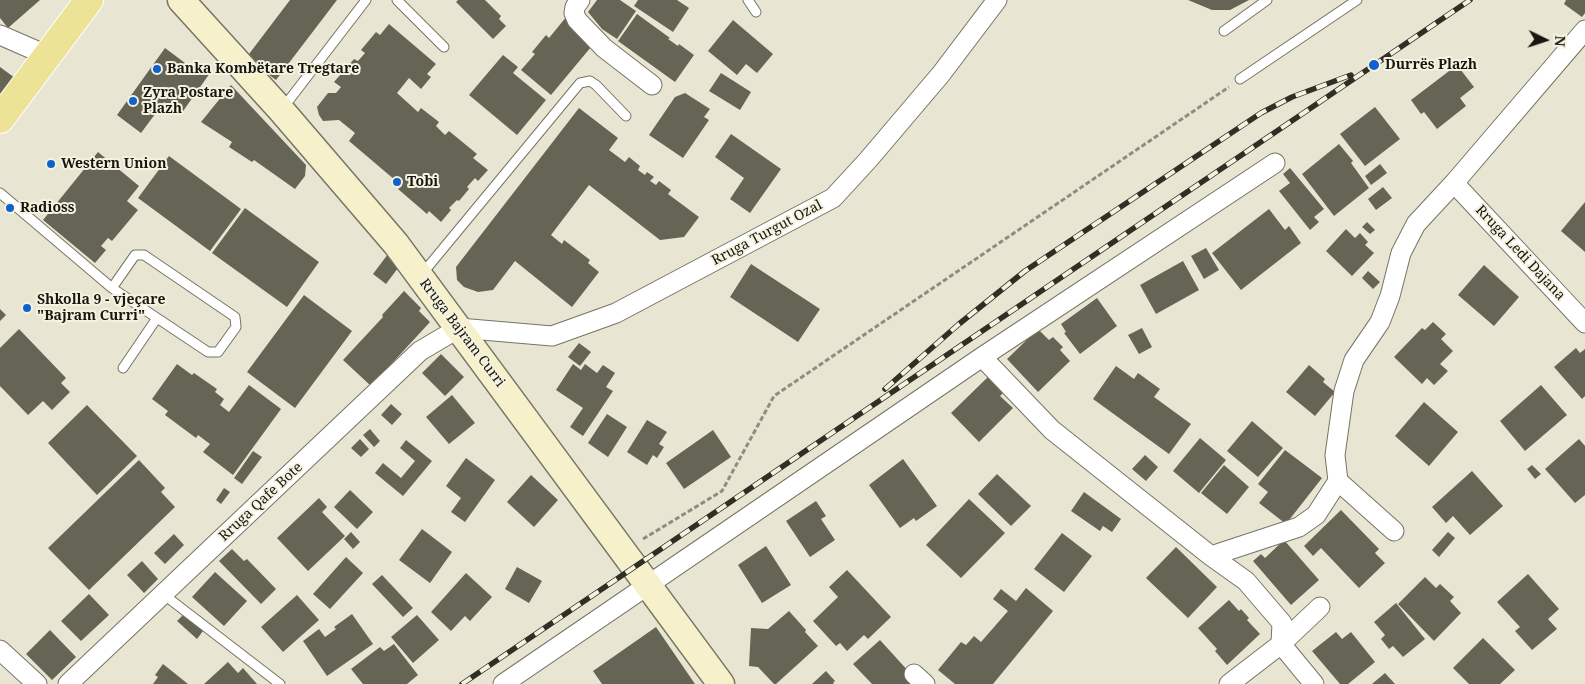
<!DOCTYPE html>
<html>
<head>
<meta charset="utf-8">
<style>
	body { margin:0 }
	#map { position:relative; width:1585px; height:684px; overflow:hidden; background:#e8e6d3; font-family:"Noto Serif",serif }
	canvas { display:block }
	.north { position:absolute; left:1520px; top:15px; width:50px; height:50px; -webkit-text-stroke:4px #f5f3e0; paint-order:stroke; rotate:94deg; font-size:14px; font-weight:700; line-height:20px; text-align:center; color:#171710 }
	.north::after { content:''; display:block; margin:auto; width:18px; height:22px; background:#171710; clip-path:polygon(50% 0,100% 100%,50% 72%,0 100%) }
</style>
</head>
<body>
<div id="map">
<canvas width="1585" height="684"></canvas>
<div class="north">N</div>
</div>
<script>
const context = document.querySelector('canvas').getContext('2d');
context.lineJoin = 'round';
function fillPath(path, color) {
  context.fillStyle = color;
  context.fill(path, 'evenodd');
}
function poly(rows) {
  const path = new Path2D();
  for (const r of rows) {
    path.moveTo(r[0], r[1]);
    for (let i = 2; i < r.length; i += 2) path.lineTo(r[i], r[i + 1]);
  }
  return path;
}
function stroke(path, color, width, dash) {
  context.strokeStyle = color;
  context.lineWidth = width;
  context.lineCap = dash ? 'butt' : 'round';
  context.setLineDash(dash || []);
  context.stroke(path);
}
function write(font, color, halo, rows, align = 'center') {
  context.font = font + ' "Noto Serif",serif';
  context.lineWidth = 4;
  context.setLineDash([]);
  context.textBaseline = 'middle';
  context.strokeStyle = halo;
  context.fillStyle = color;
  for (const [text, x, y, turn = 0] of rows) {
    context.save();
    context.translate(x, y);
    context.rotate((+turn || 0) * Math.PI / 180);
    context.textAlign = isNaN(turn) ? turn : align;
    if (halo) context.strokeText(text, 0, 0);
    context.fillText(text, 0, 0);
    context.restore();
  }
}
const building = poly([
	[0,0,40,0,8,28,0,18],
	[290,0,337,0,276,80,246,58],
	[458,0,485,0,501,16,499,19,506,26,493,39,456,2],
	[597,0,620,0,636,11,617,39,602,29,588,12],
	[638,0,677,0,689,8,673,32,634,6],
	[1188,0,1249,0,1230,10,1212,10],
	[1566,0,1585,0,1585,13,1582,17,1564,4],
	[637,14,670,38,668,39,678,46,679,44,694,55,675,82,618,41],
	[567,16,596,41,551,95,521,70,535,54,532,52,546,35,549,38],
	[733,20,773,54,757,73,746,64,737,75,708,51],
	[389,24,436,64,427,74,431,77,421,89,409,78,397,93,418,112,421,108,439,122,436,126,445,135,449,131,477,154,473,158,488,170,478,181,475,178,467,187,469,189,459,201,457,200,449,208,451,210,441,222,429,211,427,214,398,189,402,186,349,141,355,133,339,120,323,121,319,115,317,107,328,93,336,93,341,87,334,82,354,59,358,61,365,53,361,50,376,32,380,35],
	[165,48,193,69,197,63,210,73,181,114,164,102,141,133,117,115],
	[503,55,518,67,513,73,546,100,517,135,469,95],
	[1457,65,1474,87,1460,98,1466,106,1437,129,1424,112,1421,114,1411,100],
	[0,67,15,78,0,99],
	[721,73,751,92,740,110,709,91],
	[231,85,306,165,305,176,295,189,254,160,252,162,229,147,232,142,201,122],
	[685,93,710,109,704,117,709,120,683,158,649,135,675,97],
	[1375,107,1400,139,1365,166,1340,134],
	[579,108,618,138,609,150,625,162,629,157,640,166,638,170,645,175,647,172,654,177,650,181,656,185,659,181,671,190,668,194,699,217,684,237,660,240,589,185,551,235,562,244,564,240,590,260,588,263,599,272,572,307,515,261,493,290,478,292,464,287,457,280,456,267],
	[731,134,781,169,750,213,730,199,744,178,715,157],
	[1339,144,1353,161,1351,163,1369,188,1334,216,1302,174],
	[98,152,139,186,127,201,138,210,112,241,108,238,101,246,106,250,95,263,43,220],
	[169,156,241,209,210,251,138,198],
	[1380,164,1387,173,1371,185,1365,176],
	[1290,168,1324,209,1314,217,1319,222,1310,230,1279,191,1290,183,1283,174],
	[1383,187,1392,198,1376,210,1368,199],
	[1585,202,1585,252,1561,231],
	[245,208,319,262,287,307,212,253],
	[1269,209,1285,230,1289,226,1301,243,1241,290,1212,253],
	[1367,222,1375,230,1370,234,1362,227],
	[1346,229,1355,238,1360,233,1368,242,1365,245,1374,253,1352,276,1326,251],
	[1206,248,1219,270,1204,279,1191,256],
	[388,254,401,264,386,284,373,274],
	[1183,261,1199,290,1156,314,1140,285],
	[751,264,820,309,798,342,730,297],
	[1484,265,1519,297,1494,326,1458,295],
	[1368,271,1380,282,1373,289,1362,278],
	[404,291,421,308,419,311,430,322,371,386,343,360,383,317,382,315],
	[304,295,352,331,295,408,247,372],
	[1097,298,1117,326,1080,354,1064,333,1066,332,1061,324],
	[0,309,6,315,0,321],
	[1433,322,1446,334,1441,339,1453,351,1440,364,1448,371,1434,385,1427,378,1422,384,1394,357,1422,328,1425,330],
	[1142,328,1152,347,1139,354,1128,335],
	[19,329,66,378,61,383,70,392,52,410,43,401,28,415,0,386,0,348],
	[1038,329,1049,340,1053,337,1063,347,1060,350,1070,361,1038,392,1007,359],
	[579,343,591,352,580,366,568,357],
	[1576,348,1580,353,1585,349,1585,396,1582,399,1554,367],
	[441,354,464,377,445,396,422,373],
	[177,364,192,375,194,373,217,389,215,392,224,399,220,405,229,412,249,385,281,409,233,475,203,452,210,444,198,435,196,438,165,415,168,411,152,399],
	[573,364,581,370,585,364,597,373,603,365,615,373,606,387,613,391,583,436,570,427,583,408,556,390],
	[1309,365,1325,379,1323,382,1335,392,1315,416,1286,392],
	[1116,366,1134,379,1138,373,1160,389,1154,397,1191,424,1169,454,1093,399],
	[989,376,1004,392,1000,396,1013,408,979,442,951,413],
	[1541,385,1567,415,1525,451,1500,421],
	[452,395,475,423,449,444,426,417],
	[1424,402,1458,432,1429,466,1395,436],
	[391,404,402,414,392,425,381,415],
	[87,405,137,456,97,495,48,443],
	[607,414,627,427,608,457,588,443],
	[647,420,667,432,659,444,664,447,657,458,653,455,647,465,627,452],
	[1252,421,1283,448,1258,477,1227,451],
	[370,429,380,441,374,447,363,435],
	[713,430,731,457,684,489,666,463],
	[1200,438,1226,460,1199,493,1173,471],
	[360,439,369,449,361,457,351,448],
	[1579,439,1585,446,1585,495,1575,503,1545,469],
	[406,440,432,461,403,496,375,473,383,463,401,478,415,461,400,448],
	[1285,450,1322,478,1286,524,1259,503,1268,492,1258,484],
	[253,451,262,457,242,484,234,478],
	[1145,455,1158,467,1146,481,1132,469],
	[466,458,495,480,465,522,451,512,461,498,446,486],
	[903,459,937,506,916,521,914,518,900,528,869,485],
	[139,460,165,488,161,492,175,507,89,590,48,548],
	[1224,465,1249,487,1227,514,1201,493],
	[1532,465,1541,474,1535,479,1527,469],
	[1472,471,1503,506,1470,535,1453,516,1446,523,1432,507],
	[997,474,1031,506,1011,526,978,494],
	[531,475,558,500,534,527,507,502],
	[224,488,230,492,221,504,216,500],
	[350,490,373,512,357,529,334,507],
	[1084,492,1121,519,1112,532,1103,526,1100,531,1071,511],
	[319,498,327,507,322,512,345,536,308,571,277,538],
	[969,499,1005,533,961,578,926,545],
	[816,501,826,516,821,519,835,540,810,557,786,521],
	[1341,510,1379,549,1375,553,1385,563,1359,588,1321,548,1313,556,1304,546],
	[422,529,452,552,430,583,399,560],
	[351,532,360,542,353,549,344,539],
	[1448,532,1455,538,1439,557,1432,550],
	[1062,533,1092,556,1064,592,1034,569],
	[174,534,184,545,165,564,154,553],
	[1284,540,1319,580,1291,605,1253,561,1261,554,1265,558],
	[766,546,791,585,762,603,738,565],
	[1176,547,1217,587,1188,618,1146,578],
	[232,549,244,561,247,559,276,589,261,604,219,561],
	[346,557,363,573,330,609,313,594],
	[142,561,158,579,144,593,127,575],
	[517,567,542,581,529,603,505,589],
	[847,570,891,617,868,639,864,635,847,651,840,643,836,646,813,621,838,597,829,587],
	[215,572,247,601,224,626,192,597],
	[466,573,492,597,470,621,465,616,451,631,431,612],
	[1528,574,1559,609,1548,619,1557,629,1532,650,1515,631,1520,627,1497,602],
	[382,575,413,608,403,617,372,584],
	[1425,577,1436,588,1440,584,1454,597,1450,601,1461,613,1434,641,1398,604],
	[1026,588,1053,611,993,684,955,684,938,670,961,642,966,645,974,636,981,642,1008,611,993,599,1001,589,1016,601],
	[89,594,109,615,81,641,61,621],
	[297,595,319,620,283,652,261,627],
	[1229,600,1239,611,1241,609,1249,618,1247,620,1260,634,1227,665,1215,651,1217,649,1198,628],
	[1396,603,1425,639,1403,657,1393,646,1389,649,1381,639,1385,635,1374,622],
	[789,611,806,630,805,632,818,646,776,684,774,684,758,667,749,666,751,628,768,629],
	[184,614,203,631,197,639,177,621],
	[352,614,373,644,327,676,303,641,319,629,325,637,336,629,334,627],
	[417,615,439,640,413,663,391,637],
	[656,627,695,684,602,684,593,671],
	[50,630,76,657,52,680,26,654],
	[1336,632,1342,639,1351,632,1375,662,1348,684,1340,684,1312,651],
	[1483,638,1515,670,1500,684,1469,684,1453,668],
	[880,640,920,684,872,684,853,664],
	[394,644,418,675,407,684,363,684,351,669,380,647,384,651],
	[228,662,238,673,243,668,257,684,204,684],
	[163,664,188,684,153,684,158,677,155,675],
	[826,671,835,681,833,683,834,684,812,684],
	[1385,673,1395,684,1372,684]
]);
const path = poly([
	[643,539,722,491,774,396,1229,87]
]);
const lane = poly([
	[397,0,444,47],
	[748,0,756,12],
	[1224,31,1267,0],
	[1240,79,1357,0],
	[283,108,366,0],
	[0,193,112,288,208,352,218,352,236,327,235,317,144,255,135,255,112,288],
	[422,274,580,83,590,81,596,85,626,116],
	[123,368,157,318],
	[163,594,280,684]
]);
const street = poly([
	[580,0,575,7,574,13,577,20,604,48,652,85],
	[0,35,46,55],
	[1454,183,1585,323],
	[982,357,1052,430,1211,556,1246,581,1282,623,1281,644,1314,684],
	[1394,531,1338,481,1335,455,1344,391,1354,360,1380,322,1390,296,1401,253,1416,224,1454,183,1585,30],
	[1211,556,1299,527,1316,515,1338,481],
	[0,650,37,684],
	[914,674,925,684],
	[68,684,420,351,459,328,552,336,616,313,833,198,868,160,941,74,997,0],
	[503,684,982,357,1275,163],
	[1229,684,1281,644,1320,607]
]);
const secondary = poly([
	[181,0,281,110,396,244,721,684]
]);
const primary = poly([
	[0,119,89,0]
]);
const rail = poly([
	[885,389,959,324,1025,271,1261,113,1292,97,1351,75],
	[462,684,1470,0]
]);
const markers = [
	[1374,65,6,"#1061cb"],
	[157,69,5,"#1061cb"],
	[133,101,5,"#1061cb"],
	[51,164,5,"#1061cb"],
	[397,182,5,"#1061cb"],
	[10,208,5,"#1061cb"],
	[27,308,5,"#1061cb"]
];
const poiNames = [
	["Durrës Plazh",1385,65],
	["Banka Kombëtare Tregtare",167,69],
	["Zyra Postare",143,93],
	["Plazh",143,109],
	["Western Union",61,164],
	["Tobi",407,182],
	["Radioss",20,208],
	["Shkolla 9 - vjeçare",37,300],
	["\"Bajram Curri\"",37,316]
];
const streetNames = [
	["Rruga Turgut Ozal",767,233,-28],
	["Rruga Ledi Dajana",1520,253,47],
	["Rruga Bajram Curri",462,333,53],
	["Rruga Qafe Bote",261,502,-43]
];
fillPath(building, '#666454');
stroke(lane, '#767463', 11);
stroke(street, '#767463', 21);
stroke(secondary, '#767463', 29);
stroke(primary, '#fff', 30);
stroke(path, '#8f8d80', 3, [5, 2.5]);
stroke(lane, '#fff', 9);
stroke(street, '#fff', 19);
stroke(secondary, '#f6f1cb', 26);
stroke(primary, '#ede397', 28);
stroke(rail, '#2f2f26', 5.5);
stroke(rail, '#f5f3e0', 4, [11]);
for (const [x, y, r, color] of markers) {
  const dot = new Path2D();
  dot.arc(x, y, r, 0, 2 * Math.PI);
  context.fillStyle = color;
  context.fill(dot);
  stroke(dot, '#f5f3e0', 2);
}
write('bold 14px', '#171710', '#f5f3e0', poiNames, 'left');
write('14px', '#171710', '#f5f3e0', streetNames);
</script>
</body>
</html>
